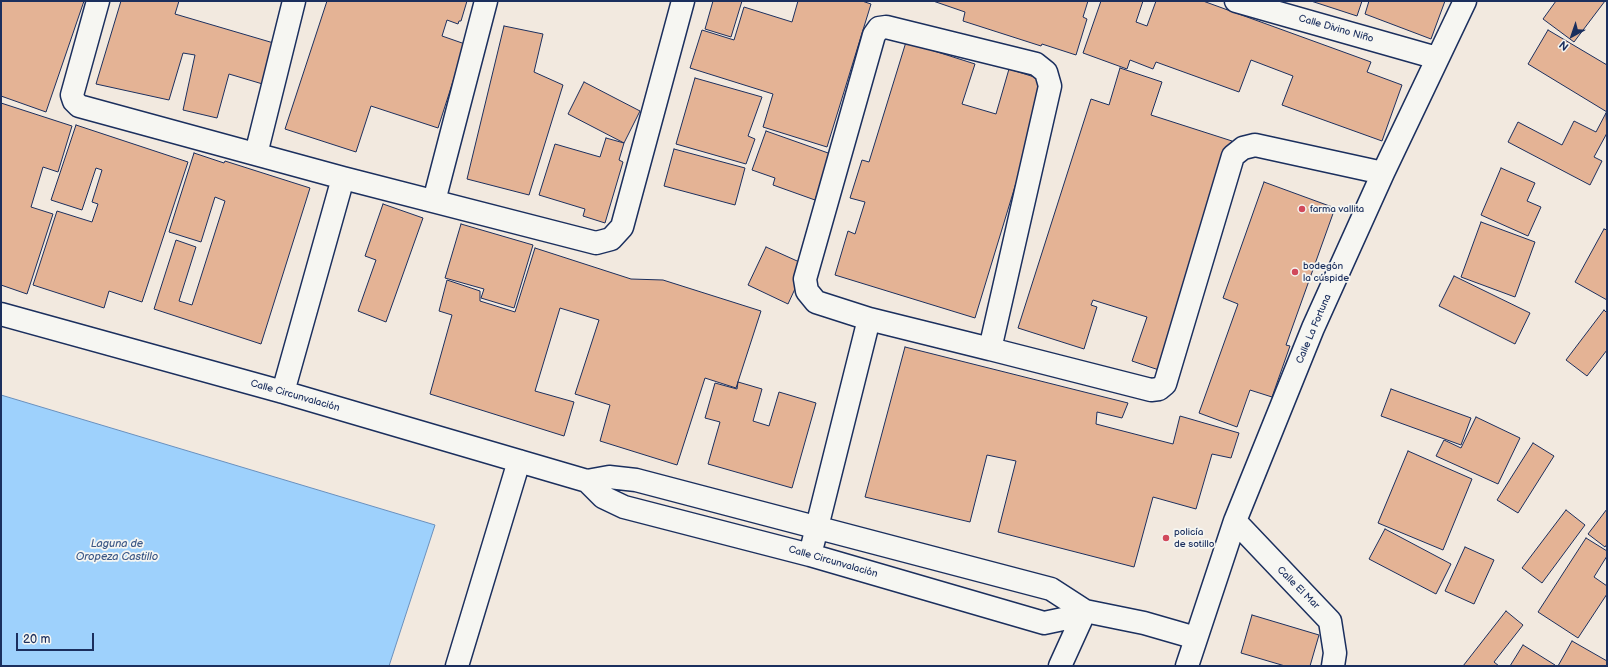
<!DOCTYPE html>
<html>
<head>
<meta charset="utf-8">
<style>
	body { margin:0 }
	#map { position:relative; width:1608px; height:667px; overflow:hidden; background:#f2e9df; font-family:"Balsamiq Sans",sans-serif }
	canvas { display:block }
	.frame { position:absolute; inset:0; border:2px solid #1b2f5e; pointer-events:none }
	.north { position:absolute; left:1552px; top:16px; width:40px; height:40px; -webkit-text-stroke:3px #f6f6f2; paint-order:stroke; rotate:220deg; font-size:11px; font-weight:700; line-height:16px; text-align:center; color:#1b2f5e }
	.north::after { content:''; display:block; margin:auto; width:14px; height:18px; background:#1b2f5e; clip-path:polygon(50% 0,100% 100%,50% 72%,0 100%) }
	.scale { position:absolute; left:16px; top:633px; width:78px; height:18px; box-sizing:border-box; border:2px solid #1b2f5e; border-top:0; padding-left:5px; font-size:12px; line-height:14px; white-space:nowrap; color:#1b2f5e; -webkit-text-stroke:3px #f6f6f2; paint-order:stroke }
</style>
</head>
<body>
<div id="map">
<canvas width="1608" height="667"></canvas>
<div class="frame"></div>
<div class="north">N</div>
<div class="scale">20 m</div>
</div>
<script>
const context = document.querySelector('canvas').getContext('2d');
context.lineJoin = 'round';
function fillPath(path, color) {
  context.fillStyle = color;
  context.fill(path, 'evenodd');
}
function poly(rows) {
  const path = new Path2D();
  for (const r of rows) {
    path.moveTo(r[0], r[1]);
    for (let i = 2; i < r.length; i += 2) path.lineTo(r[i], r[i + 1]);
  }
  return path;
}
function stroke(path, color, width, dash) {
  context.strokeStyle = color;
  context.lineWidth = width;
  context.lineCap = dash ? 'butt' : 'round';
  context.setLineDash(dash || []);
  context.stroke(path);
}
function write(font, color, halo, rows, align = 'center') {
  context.font = font + ' "Balsamiq Sans",sans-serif';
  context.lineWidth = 3.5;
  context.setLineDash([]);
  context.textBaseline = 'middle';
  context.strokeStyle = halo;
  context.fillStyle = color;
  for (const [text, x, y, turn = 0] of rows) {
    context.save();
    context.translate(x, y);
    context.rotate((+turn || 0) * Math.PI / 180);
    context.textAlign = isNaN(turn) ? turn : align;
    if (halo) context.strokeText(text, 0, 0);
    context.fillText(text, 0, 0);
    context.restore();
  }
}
const water = poly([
	[1,395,435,525,389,666,1,666,1,395]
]);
const building = poly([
	[1,1,84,1,46,112,1,96,1,1],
	[121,1,179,1,175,14,277,44,266,85,229,74,217,118,183,110,195,55,183,53,169,100,96,84,121,1],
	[327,1,467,1,461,21,459,21,458,24,447,20,442,36,465,44,438,128,371,106,356,152,285,129,327,1],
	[713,1,742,1,731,37,705,29,713,1],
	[798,1,862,1,871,4,827,147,763,127,773,94,690,68,702,30,734,40,744,7,792,22,798,1],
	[933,1,1088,1,1083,17,1087,19,1076,55,1042,44,1041,46,963,21,965,12,933,1],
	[1101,1,1143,1,1136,22,1147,26,1156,1,1203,1,1371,62,1367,72,1402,85,1382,141,1282,105,1293,76,1251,60,1239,92,1156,62,1153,69,1130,60,1127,69,1083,53,1101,1],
	[1311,1,1362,1,1357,16,1311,1],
	[1369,1,1445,1,1431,39,1365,14,1369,1],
	[1556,1,1605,1,1574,42,1543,19,1556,1],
	[504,26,543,34,534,72,563,85,529,195,467,179,504,26],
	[1548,30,1607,65,1607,112,1528,64,1548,30],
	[906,42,975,64,962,104,996,114,1009,69,1047,81,975,318,835,275,848,231,855,234,865,202,850,198,862,160,869,162,906,42],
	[1120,68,1162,82,1151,115,1232,141,1159,370,1132,361,1147,317,1093,300,1091,305,1097,307,1084,349,1018,328,1091,99,1109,105,1120,68],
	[695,78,762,97,748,136,755,139,746,164,676,144,695,78],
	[584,82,640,111,624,143,568,114,584,82],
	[1,103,72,126,58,172,43,167,31,207,53,214,27,294,1,285,1,103],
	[1606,113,1607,133,1594,157,1602,161,1590,185,1508,142,1518,122,1562,145,1574,121,1596,132,1606,113],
	[76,125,188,162,142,302,109,291,104,308,33,285,57,211,92,222,98,204,92,202,102,170,96,168,82,210,51,200,76,125],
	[766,131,831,154,815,200,773,185,775,178,752,170,766,131],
	[606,138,624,143,619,160,623,162,605,223,583,216,585,209,539,195,555,144,600,157,606,138],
	[674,149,745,168,735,205,664,186,674,149],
	[194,153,224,163,225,161,310,188,261,344,154,309,176,240,196,247,179,301,192,305,225,201,215,197,201,242,169,232,194,153],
	[1501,168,1535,183,1527,201,1541,207,1528,236,1481,215,1501,168],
	[1264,182,1335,208,1286,345,1290,346,1272,397,1250,390,1237,427,1199,413,1238,304,1223,298,1264,182],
	[383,204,423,218,386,322,358,311,376,260,365,256,383,204],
	[1481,222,1535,242,1515,297,1461,277,1481,222],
	[461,224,533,245,514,308,481,298,484,289,445,278,461,224],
	[1604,229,1607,230,1607,300,1575,282,1604,229],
	[766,247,806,265,788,304,748,285,766,247],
	[535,248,631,279,663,280,761,311,736,388,705,378,677,465,600,441,610,405,575,394,599,320,560,308,535,391,574,402,564,436,430,394,452,315,439,311,447,280,480,291,480,301,515,312,535,248],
	[1454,276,1530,313,1515,344,1439,306,1454,276],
	[1604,310,1607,313,1607,350,1587,376,1566,360,1604,310],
	[905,347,1128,403,1122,418,1097,412,1096,424,1173,444,1180,416,1239,433,1231,458,1212,454,1196,509,1153,497,1134,567,998,532,1016,461,987,455,970,522,865,497,905,347],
	[738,382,762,389,753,421,769,426,779,392,816,403,792,488,708,464,720,422,705,418,715,383,737,389,738,382],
	[1391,389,1471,418,1461,445,1381,416,1391,389],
	[1476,417,1520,438,1498,484,1436,456,1444,440,1461,448,1476,417],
	[1533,443,1554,456,1518,513,1497,500,1533,443],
	[1408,451,1472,479,1443,550,1378,523,1408,451],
	[1607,509,1607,544,1605,547,1588,534,1607,509],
	[1566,510,1585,525,1542,583,1522,568,1566,510],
	[1385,529,1451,564,1436,594,1369,559,1385,529],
	[1586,538,1607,551,1607,556,1594,577,1607,586,1607,594,1578,638,1538,612,1586,538],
	[1465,547,1494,560,1474,604,1445,591,1465,547],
	[1506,611,1523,625,1494,662,1499,666,1463,666,1506,611],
	[1252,615,1319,635,1310,666,1285,666,1241,653,1252,615],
	[1572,641,1607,661,1607,666,1558,666,1572,641],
	[1523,645,1555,665,1554,666,1510,666,1523,645]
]);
const street = poly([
	[98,1,72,95,74,101,79,106,343,178,596,243,611,239,622,227,683,1],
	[1236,1,1437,58],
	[256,154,294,1],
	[434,201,486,1],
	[1,314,283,392,587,481,609,477,636,480,1051,589,1085,611,1144,623,1196,638],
	[990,349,869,319,816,302,807,291,805,279,874,35,879,28,886,27,1036,64,1046,72,1050,86,990,349,1151,390,1159,389,1165,384,1233,156,1243,148,1255,145,1383,173],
	[283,392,343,178],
	[587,481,603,497,624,507,810,555,1044,623,1063,619,1085,611],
	[1235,521,1330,621,1335,653,1333,666],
	[813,543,869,319],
	[457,666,519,461],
	[1060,666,1085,611],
	[1187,666,1235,521,1313,328,1383,173,1465,1]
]);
const markers = [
	[1302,209,4,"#d1495b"],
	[1295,272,4,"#d1495b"],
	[1166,538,4,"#d1495b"]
];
const streetNames = [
	["Calle Divino Niño",1336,29,16],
	["Calle La Fortuna",1314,329,-67],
	["Calle Circunvalación",295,396,16],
	["Calle Circunvalación",833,562,16],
	["Calle El Mar",1298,588,45]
];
const poiNames = [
	["farma vallita",1310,209],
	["bodegón",1303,266],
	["la cúspide",1303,278],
	["policía",1174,532],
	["de sotillo",1174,544]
];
const waterNames = [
	["Laguna de",117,544],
	["Oropeza Castillo",117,557]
];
fillPath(water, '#9ed1fc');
stroke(water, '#6a90bd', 1);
fillPath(building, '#e4b395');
stroke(building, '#1b2f5e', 1);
stroke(street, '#1b2f5e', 25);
stroke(street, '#f6f6f2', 22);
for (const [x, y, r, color] of markers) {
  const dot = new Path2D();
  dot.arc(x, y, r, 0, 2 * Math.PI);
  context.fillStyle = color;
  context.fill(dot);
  stroke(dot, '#f6f6f2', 1.5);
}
write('10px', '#1b2f5e', '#f6f6f2', streetNames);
write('10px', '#1b2f5e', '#f6f6f2', poiNames, 'left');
write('italic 11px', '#3c5886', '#f6f6f2', waterNames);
</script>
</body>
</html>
